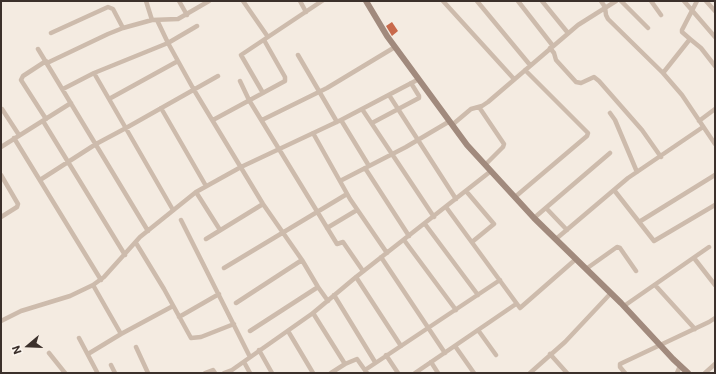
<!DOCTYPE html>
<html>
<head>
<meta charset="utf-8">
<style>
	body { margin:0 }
	#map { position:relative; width:716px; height:374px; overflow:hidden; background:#f4ebe1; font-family:Commissioner,sans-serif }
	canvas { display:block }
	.frame { position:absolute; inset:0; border:2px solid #3b302b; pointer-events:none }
	.north { position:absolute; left:8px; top:326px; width:40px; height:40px; -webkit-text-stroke:3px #fbf5ee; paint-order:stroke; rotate:251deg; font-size:11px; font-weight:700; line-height:16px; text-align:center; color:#3b302b }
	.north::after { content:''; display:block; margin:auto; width:14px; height:18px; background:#3b302b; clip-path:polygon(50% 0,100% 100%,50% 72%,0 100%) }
</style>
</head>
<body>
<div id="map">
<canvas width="716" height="374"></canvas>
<div class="frame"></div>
<div class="north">N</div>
</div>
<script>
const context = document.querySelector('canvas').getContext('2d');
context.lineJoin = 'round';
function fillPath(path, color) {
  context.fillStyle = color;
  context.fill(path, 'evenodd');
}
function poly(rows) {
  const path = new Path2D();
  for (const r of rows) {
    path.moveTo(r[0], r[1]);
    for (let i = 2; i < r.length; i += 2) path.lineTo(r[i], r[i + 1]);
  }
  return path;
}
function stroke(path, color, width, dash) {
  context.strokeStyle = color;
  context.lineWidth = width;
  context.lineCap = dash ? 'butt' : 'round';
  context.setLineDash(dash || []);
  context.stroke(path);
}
const building = poly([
	[392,22,398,31,392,36,386,26]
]);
const street = poly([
	[146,1,152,20],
	[179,1,187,15],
	[243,1,268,37],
	[300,1,306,12],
	[443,1,514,79],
	[477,1,530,65],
	[518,1,553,46],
	[542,1,568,33],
	[601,1,605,7,606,15,608,19,663,73],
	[621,1,648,28],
	[651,1,661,15],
	[684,1,715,37],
	[697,1,682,30,682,32,690,39,663,73,682,95,715,144],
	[706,1,715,11],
	[157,20,168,43,194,90,263,204,302,260,318,287,328,301],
	[51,33,108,7,113,9,123,28],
	[690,39,701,48,715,66],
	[550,48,554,53,556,60,576,82,581,83,594,77,599,81,642,130,661,157],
	[38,49,148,231],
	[298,55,337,122],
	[46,61,23,76,21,80,46,119],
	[47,63,108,34,123,28,152,20,178,19,209,1],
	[94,73,173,210],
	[240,81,249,100,337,244,343,242,363,271],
	[63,89,94,73,168,43,197,26],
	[263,93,241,55,322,1],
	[389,95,456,199],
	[109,99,178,61],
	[479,107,504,144,503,147,485,165],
	[161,108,206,186],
	[2,109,19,135],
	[362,109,434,217],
	[610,113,615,120,637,172],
	[213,120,285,81,285,77,264,40],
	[262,120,327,88,395,47],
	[341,120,369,166],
	[43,121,125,255],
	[699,121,715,109],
	[372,123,419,98,419,96,411,83],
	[452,125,471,109,482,106,488,102,578,25,616,1],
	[313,133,350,199,387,253],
	[14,138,101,280],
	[1,147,71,103],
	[365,168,409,236],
	[1,175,18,204,17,207,1,217],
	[40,180,96,144,126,128,218,76],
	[340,181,406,147,450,121],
	[614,190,654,241,715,205],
	[466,191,494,224,472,242],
	[196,192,220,230],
	[515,197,587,136,588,133,525,70],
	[446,207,520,308,576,259],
	[546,208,567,230],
	[534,218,610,153],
	[181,220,250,357],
	[639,222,715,175],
	[425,224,478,295],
	[327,228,357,210],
	[206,239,263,204],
	[556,239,628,178,703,127],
	[404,240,456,310],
	[136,243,164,289,191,338,201,337,234,324],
	[381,257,445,353],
	[694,258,715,285],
	[224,268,347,194],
	[586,269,617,247,620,248,636,271],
	[356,277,401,346],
	[93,285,121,334],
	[655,285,695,329],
	[334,295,375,362],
	[236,303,302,260],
	[624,306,709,247],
	[313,313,345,364,331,373],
	[179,317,219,294],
	[1,321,21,311,70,296,93,285,104,277,140,237,196,192,241,167,341,120,419,79],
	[478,330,496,355],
	[250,331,318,287],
	[288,331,313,373],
	[79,338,97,372],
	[455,346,474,373],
	[136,347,148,373],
	[259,350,272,373],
	[49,353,65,373],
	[88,354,121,334,173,306],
	[550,354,567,373],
	[386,355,398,373],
	[244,362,250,373],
	[431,362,438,373],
	[345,364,357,359,367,373],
	[111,365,115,373],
	[365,370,500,280],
	[205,373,213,370,215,373],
	[224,373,232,370,313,313,356,277,491,171],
	[415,373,516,304],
	[530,373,565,342,611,293],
	[625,373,620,367,620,364,709,322,715,318],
	[677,373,680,366],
	[705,373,715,364]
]);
const secondary = poly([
	[366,1,387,36,467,145,534,218,621,303,673,359,688,373]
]);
fillPath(building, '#c8694b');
stroke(street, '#cdbbac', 4.5);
stroke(secondary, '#a18a7d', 6);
</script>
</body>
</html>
